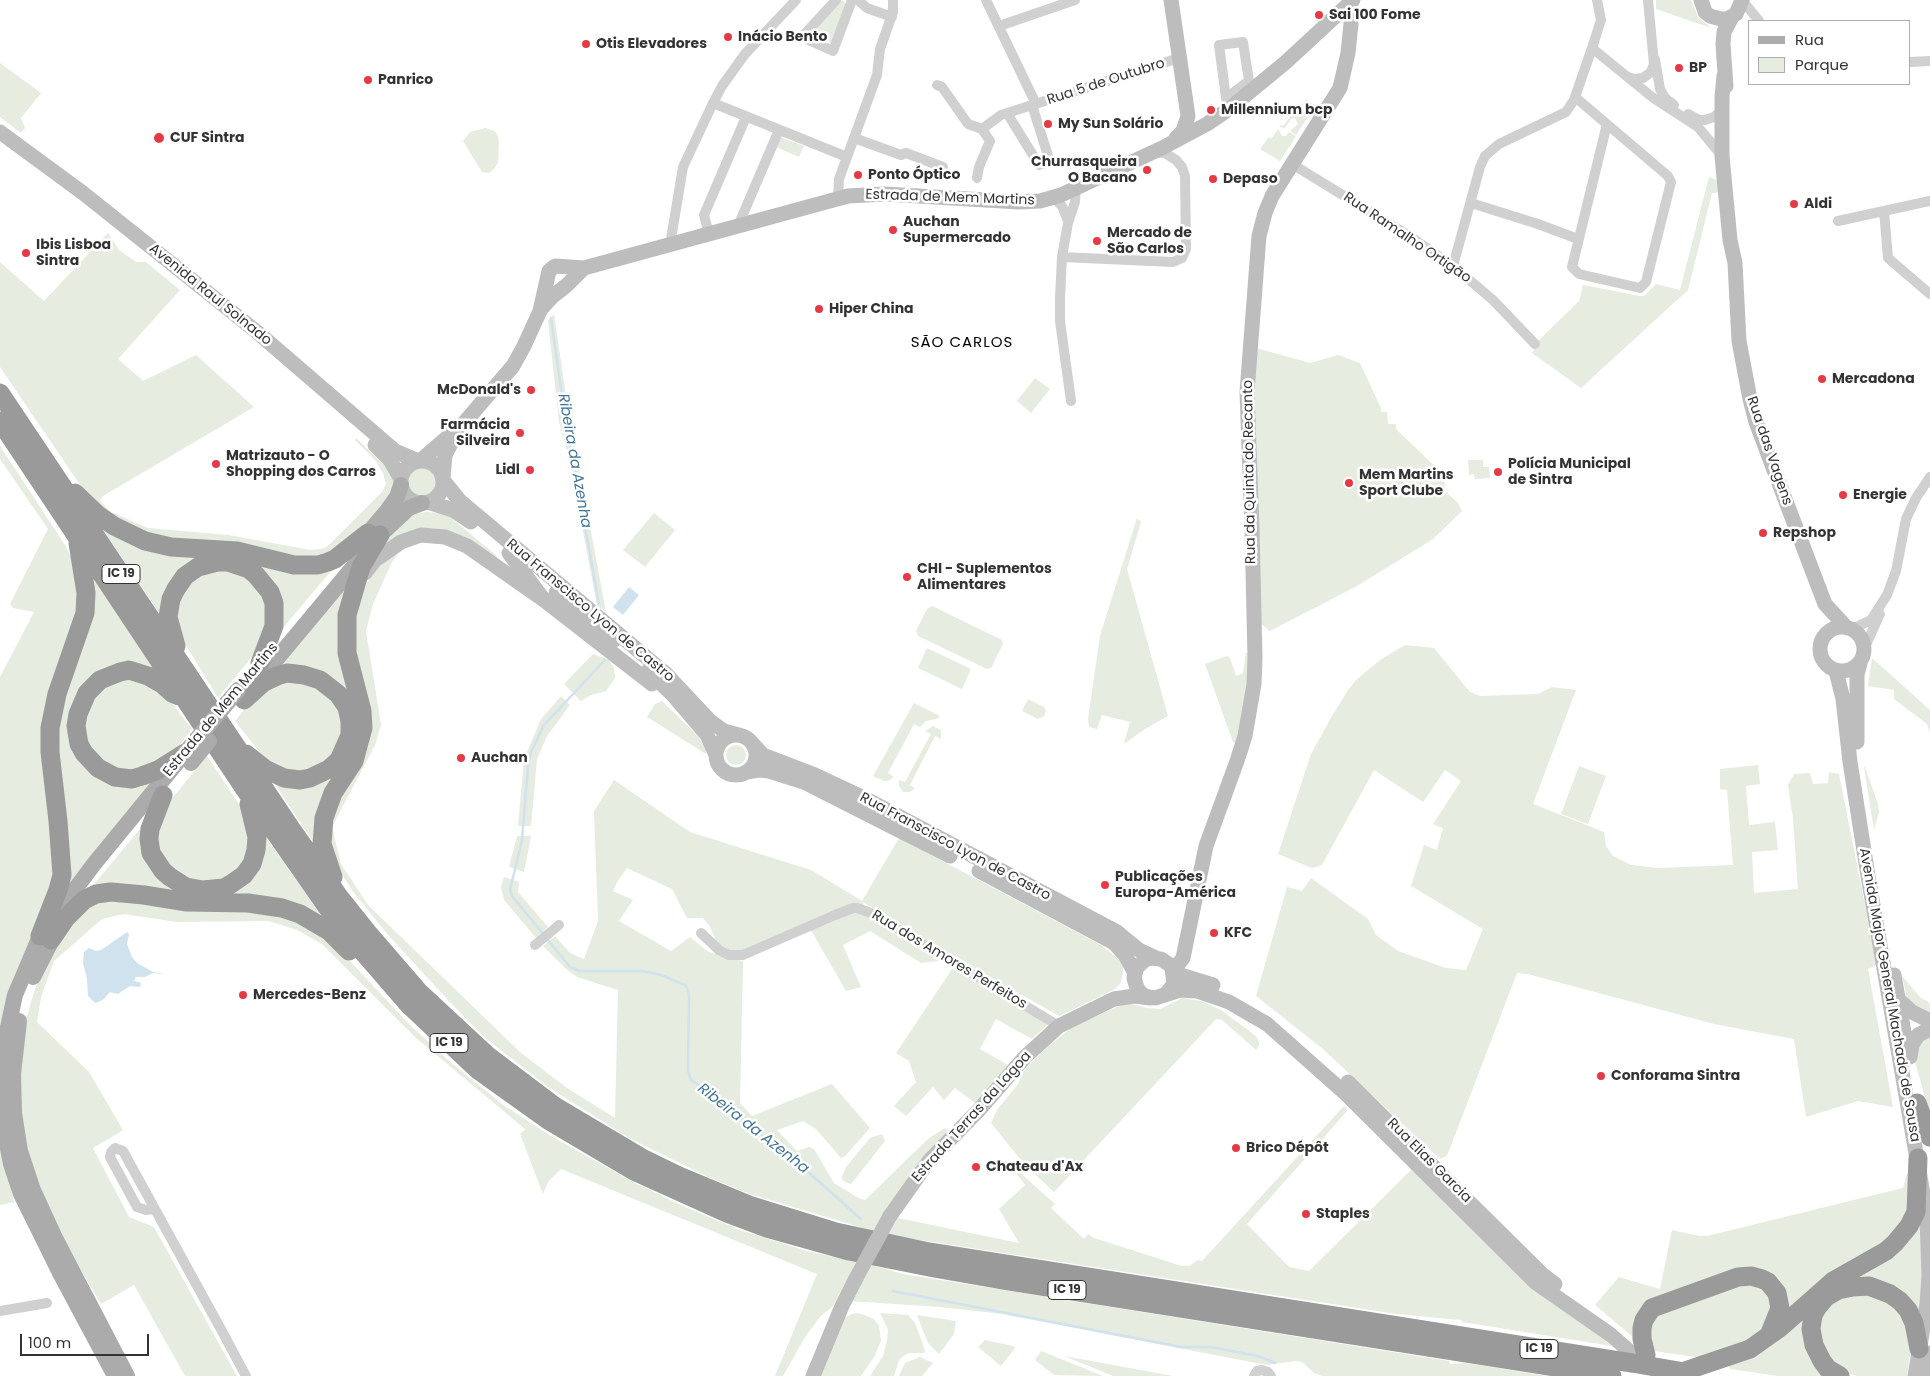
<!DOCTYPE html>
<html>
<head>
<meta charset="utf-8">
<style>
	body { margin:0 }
	#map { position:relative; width:1930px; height:1376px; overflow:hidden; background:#fff; font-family:Poppins,sans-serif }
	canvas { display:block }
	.legend { position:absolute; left:1748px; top:20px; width:162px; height:65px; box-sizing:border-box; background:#fff; border:1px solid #adadad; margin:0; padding:6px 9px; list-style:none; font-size:15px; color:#333 }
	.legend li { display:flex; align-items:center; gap:10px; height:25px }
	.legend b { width:25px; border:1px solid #adadad }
	.scale { position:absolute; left:20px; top:1334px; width:129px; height:22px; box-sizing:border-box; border:2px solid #333; border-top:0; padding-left:6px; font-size:15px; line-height:18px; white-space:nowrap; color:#333; -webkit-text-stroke:4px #fff; paint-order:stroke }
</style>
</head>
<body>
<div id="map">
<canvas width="1930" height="1376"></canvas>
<ul class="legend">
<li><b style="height:6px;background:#ababab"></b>Rua</li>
<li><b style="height:14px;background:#e6ecdf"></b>Parque</li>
</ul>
<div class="scale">100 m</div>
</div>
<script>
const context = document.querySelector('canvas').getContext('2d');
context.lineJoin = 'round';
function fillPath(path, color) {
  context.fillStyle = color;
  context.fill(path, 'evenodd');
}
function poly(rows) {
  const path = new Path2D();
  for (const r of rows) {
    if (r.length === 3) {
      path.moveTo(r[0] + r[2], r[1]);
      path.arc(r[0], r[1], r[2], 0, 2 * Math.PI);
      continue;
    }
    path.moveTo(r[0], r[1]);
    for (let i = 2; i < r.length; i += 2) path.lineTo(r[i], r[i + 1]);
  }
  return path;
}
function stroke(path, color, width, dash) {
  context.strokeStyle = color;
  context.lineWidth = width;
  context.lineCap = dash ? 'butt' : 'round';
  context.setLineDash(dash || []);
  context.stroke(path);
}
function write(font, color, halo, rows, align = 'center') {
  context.font = font + ' Poppins,sans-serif';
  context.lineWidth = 5;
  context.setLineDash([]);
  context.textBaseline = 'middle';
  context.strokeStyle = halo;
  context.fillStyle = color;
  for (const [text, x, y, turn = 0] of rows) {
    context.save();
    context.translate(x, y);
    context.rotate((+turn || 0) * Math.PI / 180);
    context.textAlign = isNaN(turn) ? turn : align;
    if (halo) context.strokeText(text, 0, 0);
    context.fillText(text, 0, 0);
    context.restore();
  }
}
const green = poly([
	[1656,0,1691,0,1698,17,1711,28,1656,9],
	[841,1,844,1,846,5,831,43,811,34],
	[0,63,41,93,21,118,25,128,21,133,0,117],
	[1306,99,1315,106,1296,135,1290,131,1298,124,1295,118,1291,119,1285,128,1279,127,1281,125,1283,126,1293,113,1295,114],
	[486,128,496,132,499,141,498,163,494,169,489,173,482,172,463,141,470,132],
	[1278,129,1282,136,1286,136,1289,132,1296,136,1280,161,1260,149,1269,137,1271,139],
	[780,137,804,146,799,157,776,147],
	[1709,177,1717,180,1721,192,1712,193,1688,290,1581,388,1532,353,1539,340,1579,301,1583,285,1640,296,1644,296,1656,284,1680,290],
	[108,233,119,250,136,262,146,262,180,290,118,359,143,381,196,355,254,407,103,496,100,501,111,512,148,528,229,535,310,550,321,549,327,547,382,492,386,484,383,473,375,460,355,440,356,438,393,473,394,482,389,498,355,535,321,560,151,537,108,514,85,492,0,367,0,262,44,301],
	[554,314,568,409,606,612,597,605,570,463,559,422,548,321],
	[1256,348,1310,363,1338,355,1360,363,1381,408,1381,412,1387,412,1388,424,1396,424,1396,429,1444,475,1445,491,1458,503,1462,511,1433,539,1357,586,1270,631,1261,624,1252,413],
	[1035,378,1050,389,1031,413,1017,401],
	[0,446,65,545,77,569,81,597,58,674,56,862,45,906,14,976,0,1025,0,677,34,612,13,608,10,604,48,529,0,459],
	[1468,460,1483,460,1483,467,1489,467,1490,478,1475,479,1474,474,1469,475],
	[422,482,14],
	[426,512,443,513,450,517,497,556,495,561,458,536,380,548,400,524,416,514],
	[654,513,675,530,645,567,623,550],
	[1137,518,1141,522,1127,569,1168,716,1145,729,1124,744,1130,722,1102,715,1097,729,1089,727,1088,719,1100,636],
	[98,522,113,530,331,567,331,571,282,629,270,581,201,560,162,617],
	[399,552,392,562,373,604,366,631,381,725,375,745,332,827,341,864,368,905,521,1053,567,1088,615,1118,618,990,577,977,566,969,543,946,555,936,570,953,584,959,598,921,594,811,614,780,690,832,811,870,862,901,899,838,1101,945,1118,959,1123,967,1123,974,1120,984,1115,989,1059,1016,939,948,863,902,866,916,939,961,921,963,870,931,843,945,861,987,846,991,812,932,801,926,740,952,734,952,717,943,710,927,703,918,687,918,672,889,627,868,617,882,613,891,633,900,619,921,671,951,690,937,707,951,730,959,743,961,740,1103,752,1116,832,1084,870,1128,846,1155,841,1158,816,1129,803,1121,777,1130,797,1151,809,1147,814,1149,834,1183,860,1199,865,1200,929,1138,945,1128,949,1131,873,1231,750,1194,708,1177,629,1138,548,1087,484,1037,448,1000,389,936,354,893,339,870,329,845,331,811,362,761,368,747,371,732,354,657,354,618,362,593,371,576,380,564],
	[213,568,250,576,270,609,256,652,218,698,178,632,175,621,182,589],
	[91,574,156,671,145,668,77,700,88,765,154,778,66,889,54,740],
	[347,579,359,718,314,843,270,777,338,768,347,696,273,669],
	[932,606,1002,640,1003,644,991,668,987,669,918,636,916,631,927,609],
	[1405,645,1434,648,1470,692,1480,696,1538,694,1552,687,1576,690,1533,804,1604,832,1606,846,1613,856,1631,865,1658,868,1733,865,1727,790,1720,789,1720,769,1758,765,1760,784,1746,786,1749,825,1775,822,1778,850,1752,852,1754,893,1798,889,1793,819,1788,785,1794,774,1810,773,1813,784,1828,783,1829,772,1839,774,1877,965,1868,969,1893,1107,1858,1101,1806,1117,1794,1039,1714,1024,1528,974,1517,973,1447,1156,1440,1159,1323,1049,1256,996,1287,887,1302,891,1311,878,1368,919,1376,935,1398,951,1446,968,1466,970,1483,929,1411,886,1424,845,1437,850,1443,828,1433,824,1461,781,1445,770,1423,802,1374,770,1322,865,1312,868,1278,854,1311,754,1332,716,1348,690,1357,679,1380,660],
	[927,648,971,669,962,689,918,668],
	[1250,652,1248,684,1237,743,1233,742,1205,664,1227,656,1230,658,1236,676,1243,673,1246,653],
	[593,654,609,660,614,668,615,678,606,691,591,695,581,701,564,684],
	[1872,658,1930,710,1930,733,1927,724,1894,699,1894,690,1868,686],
	[127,675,165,694,192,729,179,746,143,771,110,770,83,738,89,702,95,692],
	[299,678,334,696,344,722,334,754,312,772,288,773,265,759,235,721,247,706,271,685],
	[561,696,570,705,547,736,537,759,531,826,518,826,524,759,541,719],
	[1028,699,1044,707,1046,711,1044,716,1038,719,1022,711],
	[662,701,697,735,706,749,706,754,647,717,655,704],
	[914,703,938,715,940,718,926,721,920,727,914,724,888,773,894,777,888,781,884,781,873,776],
	[933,726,941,730,941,739,935,736,910,785,915,788,910,792,903,792,899,786,899,780,905,782,931,734,925,731],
	[736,755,10],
	[207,756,247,816,251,836,245,864,216,884,180,878,160,854,157,823,169,802],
	[1579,766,1606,776,1588,824,1561,814],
	[1864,767,1865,767,1878,804,1879,812,1874,830],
	[145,823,150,859,215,895,265,836,325,921,96,885,95,883],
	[517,836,531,836,524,872,509,867],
	[504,877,519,882,518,892,548,927,536,938,504,900,501,887],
	[103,896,287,914,329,939,409,1024,448,1060,502,1104,551,1136,635,1183,683,1206,740,1230,807,1251,856,1262,833,1306,820,1317,805,1337,783,1376,775,1376,817,1274,561,1169,548,1182,543,1194,520,1134,525,1129,416,1038,322,944,297,930,269,921,177,922,124,914,102,919,54,961,41,997,37,1022,89,1072,123,1130,93,1148,129,1217,154,1227,237,1376,185,1376,134,1285,101,1304,53,1222,24,1141,19,1102,23,1030,35,989,47,960,73,917],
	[952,969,1049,1023,1032,1039,996,1019,980,1049,1008,1065,975,1103,955,1088,944,1100,933,1087,906,1116,894,1106,916,1082,909,1061,896,1053],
	[1902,976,1920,997,1930,1003,1930,1015,1916,1009,1907,998],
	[1182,998,1202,1001,1221,1010,1256,1036,1259,1042,1259,1045,1256,1050,1222,1020,1216,1019,1054,1192,1025,1165,991,1123,997,1110,1018,1084,1025,1069,1045,1049,1072,1027,1121,1005,1129,1003,1147,1008,1160,1009],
	[1930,1035,1930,1115,1915,1062,1917,1045],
	[1344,1106,1348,1110,1247,1224,1289,1267,1309,1271,1413,1168,1612,1346,1462,1322,1461,1320,1396,1314,888,1235,898,1218,1019,1243,999,1209,1025,1185,1008,1162,1055,1204,1051,1208,1084,1239,1088,1234,1094,1238,1182,1266,1189,1266,1198,1260,1202,1261],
	[882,1134,885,1141,851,1184,843,1181,842,1177,846,1167,870,1138],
	[0,1140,14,1202,0,1205],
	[1907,1173,1912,1176,1906,1225,1786,1315,1772,1277,1664,1297,1634,1338,1595,1305,1619,1277,1660,1289,1672,1230,1699,1236,1707,1236,1903,1188],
	[1923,1220,1921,1313,1889,1289,1814,1305,1829,1376,1778,1376,1730,1369,1728,1364],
	[872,1265,903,1274,1449,1361,1450,1364,1466,1363,1547,1376,1322,1376,1314,1373,1302,1362,1296,1361,1267,1365,1002,1314,940,1307,850,1301],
	[1752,1282,1773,1297,1772,1321,1742,1346,1708,1356,1696,1357,1653,1351,1649,1336,1652,1320,1658,1313],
	[1870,1293,1897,1306,1912,1339,1907,1376,1857,1376,1846,1373,1838,1369,1818,1338,1821,1316,1835,1300],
	[855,1313,862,1314,874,1319,879,1326,881,1341,874,1357,861,1376,818,1376,843,1318],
	[880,1313,908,1315,915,1323,925,1350,924,1353,909,1353,903,1356,899,1360,894,1376,870,1376,883,1356,887,1341,888,1330],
	[917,1315,956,1321,954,1334,939,1354,928,1343],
	[985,1340,1013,1346,1015,1348,1001,1366,978,1347],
	[1041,1351,1103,1376,1054,1375,1035,1360],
	[1064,1356,1173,1376,1113,1376],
	[920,1357,933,1363,922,1376,899,1376,905,1363]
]);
const water = poly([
	[629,587,639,595,623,615,613,607],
	[127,932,129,934,127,944,132,957,137,963,153,972,166,974,153,973,145,977,136,977,134,981,141,983,140,987,130,986,118,994,110,992,103,1000,95,1003,88,996,87,979,83,963,84,952,89,948,96,951,101,950]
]);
const stream = poly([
	[551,318,564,410,599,604],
	[544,935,512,896,510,890,522,840,528,766,531,752,544,725,605,660],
	[547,939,570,967,579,971,642,971,661,975,685,985,688,990,689,997,688,1070,691,1080,723,1102,755,1131,781,1148,861,1219],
	[893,1291,1181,1347,1211,1347,1258,1356,1275,1363]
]);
const street = poly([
	[836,0,802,37,833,51,852,0],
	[858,0,867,8,892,17],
	[986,0,1036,104],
	[1597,0,1601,20,1592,48,1652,97,1698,127,1722,156],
	[1742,0,1759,21],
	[999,26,1075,0],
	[1655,59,1660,89,1665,98,1674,105],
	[1909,62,1930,61],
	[1628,77,1634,79,1643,78,1651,72,1654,64,1648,0],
	[937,85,942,87,968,124,982,129,990,141,979,167,977,178],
	[1575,97,1668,176,1671,182,1646,282,1640,288,1579,274,1572,267,1607,124],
	[1226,98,1219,45,1243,42,1249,81,1226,98,1229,109],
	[713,103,847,157],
	[1007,113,1039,165,1050,162,1032,105],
	[1688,114,1699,120,1705,120,1714,117,1722,110],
	[982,129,1001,115,1179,58],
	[854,138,901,155,906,153,943,167],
	[1292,164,1411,237,1453,266,1493,300,1535,344],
	[1053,197,1062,206,1068,221],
	[838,198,839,179,877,75,880,49,893,12,893,0],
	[1471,203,1538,224,1578,239],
	[1884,211,1888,258,1930,294],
	[1838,221,1930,201],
	[738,226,779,130],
	[709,234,704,215,746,117],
	[670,245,683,167,713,103,722,86,745,54,796,0],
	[1062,257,1173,262,1182,258,1186,249,1185,176,1182,167,1176,160,1165,153,1153,152],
	[1453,266,1480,167,1485,156,1499,144,1566,112,1574,100,1592,48],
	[1071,401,1060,321,1060,298,1062,257,1068,223,1075,202,1076,188],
	[1852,629,1871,620,1887,595,1896,571,1906,519,1916,498,1930,477],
	[1865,647,1880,614],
	[701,933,719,950,729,955,743,955,835,915,853,908,857,908,871,913,1059,1026],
	[535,945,559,925],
	[155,1209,146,1210,137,1207,110,1157,111,1152,115,1148,123,1151,223,1333,246,1376],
	[0,1311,47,1303],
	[1254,1376,1257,1371,1262,1370,1268,1372,1271,1376]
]);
const secondary = poly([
	[1171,0,1188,116,1183,131,1176,138],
	[1701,0,1705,12,1710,16,1721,19,1727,19,1736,14,1742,0],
	[1724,76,1722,97,1722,156,1730,240,1735,263,1739,341,1750,399,1756,422,1774,470,1825,604,1847,628],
	[1726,86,1723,44,1724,32,1732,17],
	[0,132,83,193,152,248,257,332,395,451,418,461],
	[542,308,553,296,567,285,584,268],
	[375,445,390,460,401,479],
	[420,461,464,423,513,366,524,346,540,311,549,271,555,266,584,268,848,196,885,194,1019,202,1040,201,1061,195,1162,148,1207,124,1229,109,1286,62,1353,0],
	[422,482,21],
	[443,477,445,455,456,434],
	[443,480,460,501,665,673,710,721,724,731,739,735],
	[428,502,453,510,471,522],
	[509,553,544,600,652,684],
	[365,573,375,560,401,542,421,535,445,537,467,546,544,600],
	[556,593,613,641],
	[1842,649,22],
	[648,671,672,694,707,735,716,755],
	[1836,671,1843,699,1850,762,1868,876,1927,1217,1929,1276,1927,1304,1915,1376],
	[736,755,20],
	[1857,742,1857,675,1860,663],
	[752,743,763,755,815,775,862,797,1117,932,1139,950,1156,958],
	[746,772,759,770,769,771,804,782,950,856],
	[979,871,1114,943,1125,955,1135,973],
	[1173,971,1183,958,1206,846,1237,761,1245,736,1254,684,1255,658,1252,529,1247,392,1259,236,1265,213,1272,196,1340,88,1348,53,1351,24,1350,11,1347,6],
	[1174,973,1213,985],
	[1894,975,1908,1055],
	[1165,995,1174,984,1172,969,1170,965,1161,959,1150,958,1145,960,1137,967,1134,978,1137,988,1140,992,1145,996,1155,998,1180,990,1197,991,1229,1002,1267,1024,1346,1094,1535,1282,1611,1335,1646,1366],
	[1900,1001,1912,1012,1930,1021],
	[1910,1057,1912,1045,1918,1035,1930,1029],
	[1348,1082,1543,1275,1555,1284],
	[890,1216,929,1161,978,1111,1025,1057,1059,1026,1114,999,1134,996,1150,998],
	[813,1376,842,1306,855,1280],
	[1927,1376,1930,1353]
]);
const primary = poly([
	[369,532,387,511,397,497,401,485],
	[254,686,380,535,409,508,422,503],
	[33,977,57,930],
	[19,1021,13,1074,14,1113,20,1151,33,1190,55,1238,127,1376],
	[115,1376,60,1273,21,1194,11,1164,4,1127,1,1085,3,1050,15,995,40,936,94,864,180,759]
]);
const highway = poly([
	[0,393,292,830,340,898,368,933,419,992,487,1055,556,1107,642,1158,679,1176,749,1205,836,1232,929,1252,1632,1363],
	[0,421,244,788,327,907,363,952,408,1004,478,1070,548,1120,634,1171,727,1213,767,1228,849,1251,934,1268,1008,1281,1612,1376],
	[75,493,98,515,114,526,145,541,171,547,237,551,294,565,318,565,328,562,335,559,368,533],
	[176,646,168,617,171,599,176,589,185,576,198,567,217,562,228,562,249,569,256,575,270,592,274,603,274,626,260,663],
	[179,696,172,693,162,684,148,676,129,670,120,672,100,680,87,693,78,714,76,726,79,744,84,753,98,768,115,777,132,779,142,776,158,770,185,753],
	[244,700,264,682,277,676,287,673,304,675,320,680,338,694,347,707,350,721,350,735,339,760,329,769,310,778,300,780,284,778,265,769,246,754],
	[163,795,150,829,149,839,151,853,163,871,170,877,186,887,203,890,224,888,231,884,244,875,252,864,256,850,257,837,249,804],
	[333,877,322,844,324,818,333,793,354,761,363,728,362,711,347,653,347,615,361,567,380,535],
	[40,936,58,890,62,875,58,821,50,752,50,728,57,694,85,613,86,593,78,543],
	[51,940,66,918,84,900,96,894,111,892,144,895,187,902,248,903,282,908,300,914,329,931,349,951],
	[1917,1103,1930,1137],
	[1646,1355,1642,1339,1642,1328,1644,1320,1652,1308,1738,1277,1751,1276,1762,1279,1768,1282,1777,1293,1780,1308,1770,1333],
	[1682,1372,1750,1349,1781,1327,1833,1281,1886,1251,1895,1243,1909,1226,1916,1212,1918,1158],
	[1840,1376,1828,1369,1822,1361,1814,1345,1811,1329,1813,1315,1817,1308,1826,1297,1838,1290,1853,1287,1869,1286,1890,1294,1900,1301,1908,1310,1914,1323,1919,1349]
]);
const secondaryBridge = poly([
	[855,1280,890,1216]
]);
const primaryBridge = poly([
	[185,753,238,690],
	[191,763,209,741]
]);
const highwayBridge = poly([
	[1632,1363,1679,1371]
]);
const markers = [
	[1319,15,5,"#e63946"],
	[728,37,5,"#e63946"],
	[586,44,5,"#e63946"],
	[1679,68,5,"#e63946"],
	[368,80,5,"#e63946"],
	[1211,110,5,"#e63946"],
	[1048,124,5,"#e63946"],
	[159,138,6,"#e63946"],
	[1147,170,5,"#e63946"],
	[858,175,5,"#e63946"],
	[1213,179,5,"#e63946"],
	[1794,204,5,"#e63946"],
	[893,230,5,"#e63946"],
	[1097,241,5,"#e63946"],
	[26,253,5,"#e63946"],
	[819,309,5,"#e63946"],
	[1822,379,5,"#e63946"],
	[531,390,5,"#e63946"],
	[520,433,5,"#e63946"],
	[216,464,5,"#e63946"],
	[530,470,5,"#e63946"],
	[1498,472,5,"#e63946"],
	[1349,483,5,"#e63946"],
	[1843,495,5,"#e63946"],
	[1763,533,5,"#e63946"],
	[907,577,5,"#e63946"],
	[461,758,5,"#e63946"],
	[1105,885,5,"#e63946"],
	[1214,933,5,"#e63946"],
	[243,995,5,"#e63946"],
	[1601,1076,5,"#e63946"],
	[1236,1148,5,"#e63946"],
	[976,1167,5,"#e63946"],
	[1306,1214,5,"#e63946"]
];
const shields = [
	[121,574,38],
	[449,1043,38],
	[1067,1290,38],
	[1539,1349,38]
];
const shieldNames = [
	["IC 19",121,574],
	["IC 19",449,1043],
	["IC 19",1067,1290],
	["IC 19",1539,1349]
];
const poiNames = [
	["Sai 100 Fome",1329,15],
	["Inácio Bento",738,37],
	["Otis Elevadores",596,44],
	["BP",1689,68],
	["Panrico",378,80],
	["Millennium bcp",1221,110],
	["My Sun Solário",1058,124],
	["CUF Sintra",170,138],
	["Churrasqueira",1137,162,"right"],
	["O Bacano",1137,178,"right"],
	["Ponto Óptico",868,175],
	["Depaso",1223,179],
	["Aldi",1804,204],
	["Auchan",903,222],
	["Supermercado",903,238],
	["Mercado de",1107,233],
	["São Carlos",1107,249],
	["Ibis Lisboa",36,245],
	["Sintra",36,261],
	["Hiper China",829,309],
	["Mercadona",1832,379],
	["McDonald's",521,390,"right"],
	["Farmácia",510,425,"right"],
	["Silveira",510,441,"right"],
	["Matrizauto - O",226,456],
	["Shopping dos Carros",226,472],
	["Polícia Municipal",1508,464],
	["de Sintra",1508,480],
	["Lidl",520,470,"right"],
	["Mem Martins",1359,475],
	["Sport Clube",1359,491],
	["Energie",1853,495],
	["Repshop",1773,533],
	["CHI - Suplementos",917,569],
	["Alimentares",917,585],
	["Auchan",471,758],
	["Publicações",1115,877],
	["Europa-América",1115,893],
	["KFC",1224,933],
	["Mercedes-Benz",253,995],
	["Conforama Sintra",1611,1076],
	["Brico Dépôt",1246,1148],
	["Chateau d'Ax",986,1167],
	["Staples",1316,1214]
];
const streetNames = [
	["Rua 5 de Outubro",1106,82,-18],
	["Estrada de Mem Martins",950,198,2],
	["Rua Ramalho Ortigão",1407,238,34],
	["Avenida Raul Solnado",210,295,39],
	["Rua das Vagens",1769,451,71],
	["Rua da Quinta do Recanto",1250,472,-91],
	["Rua Franscisco Lyon de Castro",590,611,40],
	["Estrada de Mem Martins",221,710,-50],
	["Rua Franscisco Lyon de Castro",955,847,28],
	["Rua dos Amores Perfeitos",949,960,31],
	["Avenida Major General Machado de Sousa",1889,995,80],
	["Estrada Terras da Lagoa",972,1117,-48],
	["Rua Elias Garcia",1429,1161,45]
];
const neighbourhoodNames = [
	["SÃO CARLOS",962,343]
];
const waterNames = [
	["Ribeira da Azenha",574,461,80],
	["Ribeira da Azenha",753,1129,38]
];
fillPath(green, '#e6ecdf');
fillPath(water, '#cfe2ee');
stroke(stream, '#cfe2ee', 2.5);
stroke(street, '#d0d0d0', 10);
stroke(secondary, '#bdbdbd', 15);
stroke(primary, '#ababab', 16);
stroke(highway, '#9a9a9a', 19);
stroke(secondaryBridge, '#bdbdbd', 15);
stroke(primaryBridge, '#ababab', 16);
stroke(highwayBridge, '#9a9a9a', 19);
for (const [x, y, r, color] of markers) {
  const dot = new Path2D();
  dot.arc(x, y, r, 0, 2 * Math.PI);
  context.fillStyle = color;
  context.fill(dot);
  stroke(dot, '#fff', 2);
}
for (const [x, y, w] of shields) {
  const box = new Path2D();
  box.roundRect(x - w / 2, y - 9.5, w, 19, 4);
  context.fillStyle = '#fff';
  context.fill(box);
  stroke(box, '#333', 1);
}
write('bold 12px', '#333', null, shieldNames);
write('bold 14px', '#333', '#fff', poiNames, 'left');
write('14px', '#333', '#fff', streetNames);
context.letterSpacing = '1px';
write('15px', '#000', '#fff', neighbourhoodNames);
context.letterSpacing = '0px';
write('italic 15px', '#3f7597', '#fff', waterNames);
</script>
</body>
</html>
